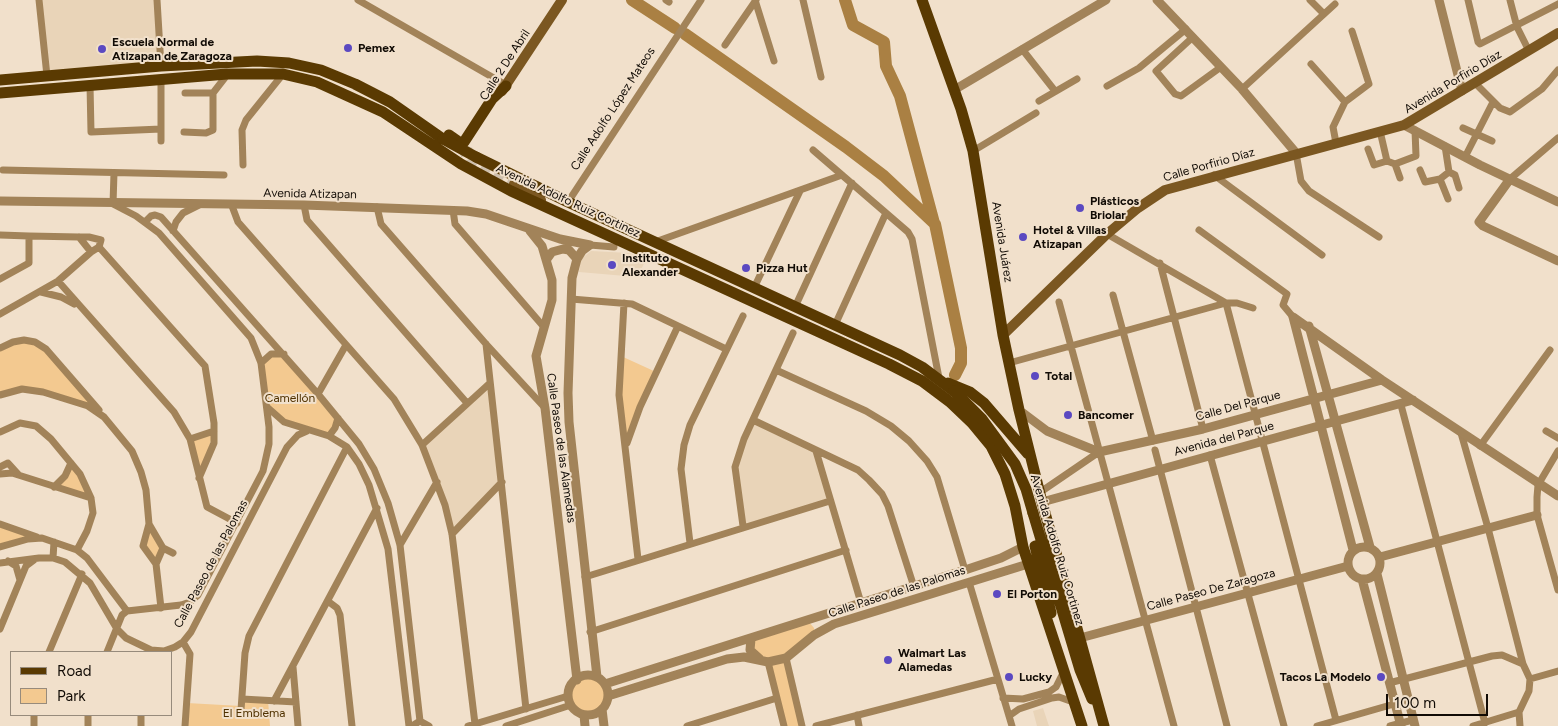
<!DOCTYPE html>
<html>
<head>
<meta charset="utf-8">
<style>
	body { margin:0 }
	#map { position:relative; width:1558px; height:726px; overflow:hidden; background:#f1e0cb; font-family:Figtree,sans-serif }
	canvas { display:block }
	.legend { position:absolute; left:10px; top:651px; width:162px; height:65px; box-sizing:border-box; background:#f1e0cb; border:1px solid #978b7c; margin:0; padding:6px 9px; list-style:none; font-size:15px; color:#110b05 }
	.legend li { display:flex; align-items:center; gap:10px; height:25px }
	.legend b { width:25px; border:1px solid #978b7c }
	.scale { position:absolute; left:1386px; top:694px; width:102px; height:22px; box-sizing:border-box; border:2px solid #110b05; border-top:0; padding-left:6px; font-size:15px; line-height:18px; white-space:nowrap; color:#110b05; -webkit-text-stroke:4px #f1e0cb; paint-order:stroke }
</style>
</head>
<body>
<div id="map">
<canvas width="1558" height="726"></canvas>
<ul class="legend">
<li><b style="height:6px;background:#5a3a02"></b>Road</li>
<li><b style="height:14px;background:#f3c990"></b>Park</li>
</ul>
<div class="scale">100 m</div>
</div>
<script>
const context = document.querySelector('canvas').getContext('2d');
context.lineJoin = 'round';
function fillPath(path, color) {
  context.fillStyle = color;
  context.fill(path, 'evenodd');
}
function poly(rows) {
  const path = new Path2D();
  for (const r of rows) {
    if (r.length === 3) {
      path.moveTo(r[0] + r[2], r[1]);
      path.arc(r[0], r[1], r[2], 0, 2 * Math.PI);
      continue;
    }
    path.moveTo(r[0], r[1]);
    for (let i = 2; i < r.length; i += 2) path.lineTo(r[i], r[i + 1]);
  }
  return path;
}
function stroke(path, color, width, dash) {
  context.strokeStyle = color;
  context.lineWidth = width;
  context.lineCap = dash ? 'butt' : 'round';
  context.setLineDash(dash || []);
  context.stroke(path);
}
function write(font, color, halo, rows, align = 'center') {
  context.font = font + ' Figtree,sans-serif';
  context.lineWidth = 4;
  context.setLineDash([]);
  context.textBaseline = 'middle';
  context.strokeStyle = halo;
  context.fillStyle = color;
  for (const [text, x, y, turn = 0] of rows) {
    context.save();
    context.translate(x, y);
    context.rotate((+turn || 0) * Math.PI / 180);
    context.textAlign = isNaN(turn) ? turn : align;
    if (halo) context.strokeText(text, 0, 0);
    context.fillText(text, 0, 0);
    context.restore();
  }
}
const built = poly([
	[39,0,157,0,161,66,47,76],
	[591,251,629,253,647,258,637,277,579,272,581,259],
	[490,383,502,482,452,534,422,445],
	[753,420,816,451,830,501,743,526,736,481,739,451],
	[1043,708,1049,726,1037,726,1033,711]
]);
const green = poly([
	[24,340,46,349,95,410,31,390,0,395,0,348],
	[278,353,338,418,329,436,294,426,267,407,261,363],
	[621,356,656,372,626,446,621,412],
	[214,431,199,478,190,439],
	[71,463,91,498,54,487],
	[0,524,42,538,0,547],
	[149,524,163,548,156,564,143,546],
	[809,622,814,628,814,635,786,658,802,726,784,726,768,662,753,655,751,639],
	[588,695,20],
	[242,699,268,700,270,726,185,726,187,703,241,706]
]);
const river = poly([
	[632,0,675,28],
	[845,0,853,25,884,42,886,66,900,96,934,223],
	[685,34,846,147,884,176,935,224,961,348,961,363,955,375]
]);
const secondaryTunnel = poly([
	[468,146,465,153,468,160,514,184]
]);
const minor = poly([
	[39,0,47,76],
	[157,0,161,66],
	[358,0,506,85],
	[666,0,669,2],
	[755,0,774,61],
	[803,0,821,77],
	[1310,0,1324,14],
	[1468,0,1478,42,1480,44,1558,4],
	[1510,0,1517,27,1529,51],
	[1193,37,1156,71,1175,94,1181,96,1221,67],
	[725,45,756,0],
	[1022,49,1055,91],
	[1311,64,1345,102,1333,127,1336,143],
	[161,79,161,141],
	[1475,83,1500,108,1510,112,1542,89,1558,70],
	[90,85,91,132,161,129],
	[1107,86,1139,68,1186,29],
	[1242,89,1335,4],
	[185,93,213,93],
	[1039,101,1077,79],
	[1345,102,1369,84,1352,31],
	[1463,128,1492,141],
	[1380,131,1387,161,1395,164,1416,156,1415,130],
	[184,132,206,133,213,130,213,93,227,75],
	[1445,146,1449,172,1455,175,1459,188],
	[1368,149,1374,165,1387,161],
	[813,150,908,232,912,239,939,378],
	[973,151,1036,113],
	[1296,153,1301,181,1309,191,1379,237],
	[1465,157,1493,102],
	[1395,164,1400,178],
	[243,165,242,130,246,120,283,74],
	[3,170,224,175],
	[1420,170,1425,182,1440,179],
	[1214,175,1322,255],
	[1510,179,1558,138],
	[1448,199,1440,179,1449,172],
	[568,202,701,0],
	[304,205,307,220,467,403],
	[232,206,238,222,394,399,422,445,445,505,452,534,475,724],
	[377,207,381,224,486,344,545,408],
	[453,210,455,224,543,326],
	[145,222,151,216,155,215,161,217,318,394,359,444,374,469,388,503,400,545,420,721],
	[1199,230,1287,294,1283,305,1293,317],
	[173,231,176,222,183,213,199,205],
	[1107,234,1226,303,1237,303,1253,308],
	[0,235,29,236,79,237,89,237,101,240,99,247,91,252,79,237],
	[655,242,842,175],
	[590,245,614,247],
	[99,247,205,366,214,423,214,443,199,478],
	[1160,263,1203,429],
	[0,279,29,263,29,236],
	[58,281,174,412,190,439,207,507,237,523],
	[754,288,800,191],
	[41,292,61,297,74,304],
	[1113,295,1153,441],
	[571,299,632,304,726,349],
	[1059,302,1174,726],
	[624,303,619,395,638,559],
	[795,307,852,183],
	[0,314,58,281,91,252],
	[835,325,886,213],
	[486,344,526,709],
	[0,348,13,342,24,340,35,342,46,349,99,410],
	[261,363,271,354,284,354],
	[1009,363,1226,303,1336,720],
	[776,370,866,411,891,426,909,441,927,461,937,477,965,570],
	[318,394,346,345],
	[0,395,22,389,43,392,88,406,104,417,132,451,141,472,146,490,149,524,143,546,156,564],
	[1401,405,1485,723],
	[267,407,284,422,329,436,347,447,359,464,369,485,388,549,409,726],
	[753,420,858,470,869,480,882,494,888,506,914,587],
	[1546,431,1558,438],
	[0,432,20,423,36,426,51,439,80,474,91,498,93,513,87,531,77,550],
	[1461,433,1488,528,1523,664],
	[329,436,335,428,338,418],
	[190,439,214,431],
	[627,443,640,407,678,326],
	[422,445,490,383],
	[1480,446,1550,350],
	[1155,450,1227,726],
	[816,451,861,603],
	[1558,451,1538,485,1537,497,1537,515,1558,590],
	[1210,455,1284,726],
	[0,467,8,463,18,474],
	[0,474,12,473,91,498],
	[54,487,65,476,71,463],
	[1039,493,1099,452],
	[0,524,37,537],
	[149,524,163,548,156,564,161,608],
	[743,526,735,467,744,439,793,333],
	[452,534,502,482],
	[690,543,681,469,684,445,690,425,743,316],
	[400,545,437,482],
	[0,547,28,539,42,538,77,550,87,558,127,611,181,605,190,602,198,595,263,471,269,444,269,427,261,363,251,338,159,233,136,216,113,204,114,173],
	[163,548,173,553],
	[53,558,54,542],
	[8,561,16,566,20,580],
	[0,563,39,558,53,558,65,562,90,583,117,629,126,638,151,650,164,651,175,647,183,642,191,632,287,447,298,435,307,431],
	[585,577,830,501],
	[969,582,1012,726],
	[329,602,337,608,340,615,352,726],
	[0,629,26,566,34,560],
	[590,632,846,550],
	[183,642,190,654,185,726],
	[49,652,82,574],
	[107,652,122,615,127,611],
	[786,658,802,726],
	[768,662,784,726],
	[293,667,298,726],
	[1530,679,1558,671],
	[1389,683,1492,656,1502,655,1523,664,1530,679,1529,691,1519,712,1473,726],
	[1003,698,1023,699,1049,692,1056,687,1064,671],
	[242,699,296,702],
	[274,701,377,508],
	[241,710,245,653,249,636,347,447],
	[1519,712,1520,726],
	[141,715,141,726],
	[857,715,859,726],
	[1009,716,1019,709,1052,698,1059,697,1073,702],
	[34,726,34,715],
	[88,726,88,715],
	[412,726,420,721,429,726],
	[468,726,568,696],
	[506,726,571,705],
	[687,726,777,698],
	[816,726,998,679],
	[1317,726,1408,700],
	[1390,726,1413,720]
]);
const tertiary = poly([
	[1157,0,1242,89,1296,153],
	[1439,0,1462,91],
	[954,90,1106,0],
	[1404,125,1480,165,1558,202],
	[1510,179,1479,222,1483,226,1558,261],
	[0,201,304,205,467,211,486,214,560,239,590,245],
	[530,231,542,246,552,280,552,300,536,356,545,408,577,680],
	[590,245,582,251,577,259,572,278,568,393,569,422,597,677],
	[547,259,552,252,563,249,569,250,577,259],
	[1293,317,1382,380,1558,496],
	[1293,317,1353,550],
	[1309,326,1370,547],
	[1019,410,1047,431,1099,452,1203,429,1382,380],
	[1042,502,1413,400],
	[1364,563,16],
	[1380,557,1537,515],
	[1377,574,1415,726],
	[1362,579,1401,726],
	[1080,638,1348,566],
	[751,639,750,650,760,659],
	[588,695,20],
	[605,684,965,570,1001,558,1023,547],
	[608,696,727,659,744,657,768,662,786,658,814,635,834,624,1028,564],
	[602,709,604,726],
	[584,715,585,726]
]);
const secondary = poly([
	[502,91,562,0],
	[514,184,541,200],
	[1003,335,1107,234,1138,208,1165,190,1404,125,1558,33]
]);
const primary = poly([
	[922,0,961,109,973,151,1003,335,1019,410,1042,502,1104,726],
	[0,80,161,66,257,61,289,63,321,70,355,84,390,102,443,139],
	[0,93,227,74,283,74,317,82,383,112,461,164,511,191,889,364,922,381,950,402,972,423,991,446,1005,474,1015,506,1023,547,1082,726],
	[449,135,459,142,464,142,492,99,506,86],
	[476,157,568,202,900,355,922,367,954,391],
	[948,383,970,392,984,403,1028,454],
	[1033,513,1080,670,1092,699],
	[1035,546,1051,613]
]);
const primaryBridge = poly([
	[443,139,476,157],
	[954,391,982,419,1015,464,1026,489,1033,513]
]);
const markers = [
	[348,48,5,"#5b49c1"],
	[102,49,5,"#5b49c1"],
	[1080,208,5,"#5b49c1"],
	[1023,237,5,"#5b49c1"],
	[612,265,5,"#5b49c1"],
	[746,268,5,"#5b49c1"],
	[1035,376,5,"#5b49c1"],
	[1068,415,5,"#5b49c1"],
	[997,594,5,"#5b49c1"],
	[888,660,5,"#5b49c1"],
	[1009,677,5,"#5b49c1"],
	[1381,677,5,"#5b49c1"]
];
const poiNames = [
	["Escuela Normal de",112,42],
	["Atizapan de Zaragoza",112,56],
	["Pemex",358,48],
	["Plásticos",1090,201],
	["Briolar",1090,215],
	["Hotel & Villas",1033,230],
	["Atizapan",1033,244],
	["Instituto",622,258],
	["Alexander",622,272],
	["Pizza Hut",756,268],
	["Total",1045,376],
	["Bancomer",1078,415],
	["El Porton",1007,594],
	["Walmart Las",898,653],
	["Alamedas",898,667],
	["Lucky",1019,677],
	["Tacos La Modelo",1371,677,"right"]
];
const streetNames = [
	["Calle 2 De Abril",505,65,-57],
	["Avenida Porfirio Díaz",1453,82,-31],
	["Calle Adolfo López Mateos",613,109,-57],
	["Calle Porfirio Díaz",1209,165,-16],
	["Avenida Atizapan",310,194,1],
	["Avenida Adolfo Ruiz Cortinez",568,201,25],
	["Avenida Juárez",1002,242,81],
	["Calle Del Parque",1238,406,-15],
	["Avenida del Parque",1224,439,-15],
	["Calle Paseo de las Alamedas",561,448,82],
	["Avenida Adolfo Ruiz Cortinez",1057,550,73],
	["Calle Paseo de las Palomas",211,564,-62],
	["Calle Paseo De Zaragoza",1211,590,-15],
	["Calle Paseo de las Palomas",897,592,-18]
];
const parkNames = [
	["Camellón",290,398],
	["El Emblema",254,713]
];
fillPath(built, '#e9d4b8');
fillPath(green, '#f3c990');
stroke(river, '#aa8043', 12);
stroke(secondaryTunnel, '#cfc0ad', 10, [10, 5]);
stroke(minor, '#a28359', 7);
stroke(tertiary, '#a28359', 9);
stroke(secondary, '#7b5721', 10);
stroke(primary, '#5a3a02', 11);
stroke(primaryBridge, '#5a3a02', 11);
for (const [x, y, r, color] of markers) {
  const dot = new Path2D();
  dot.arc(x, y, r, 0, 2 * Math.PI);
  context.fillStyle = color;
  context.fill(dot);
  stroke(dot, '#f1e0cb', 2);
}
write('bold 12px', '#110b05', '#f1e0cb', poiNames, 'left');
write('12px', '#110b05', '#f1e0cb', streetNames);
write('12px', '#503200', '#f1e0cb', parkNames);
</script>
</body>
</html>
